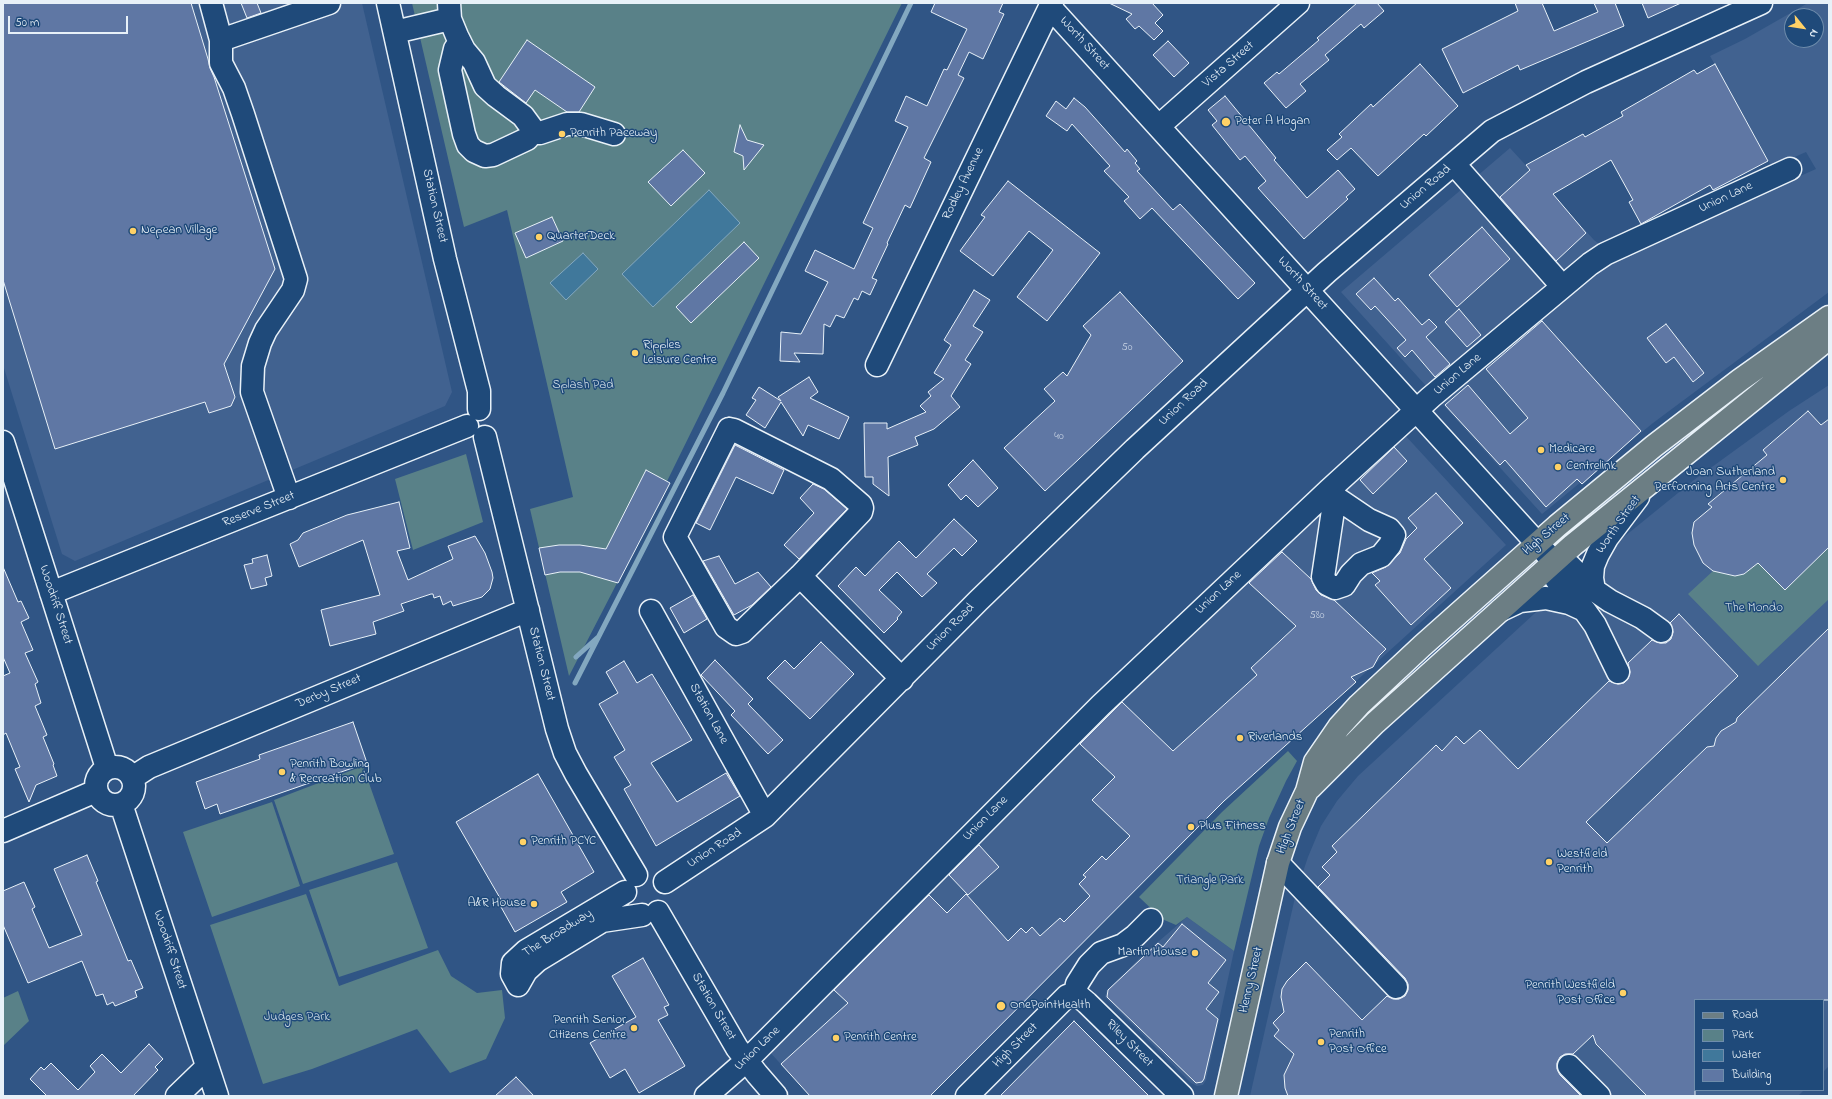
<!DOCTYPE html>
<html>
<head>
<meta charset="utf-8">
<style>
	body { margin:0 }
	#map { position:relative; width:1832px; height:1099px; overflow:hidden; background:#305585; font-family:"Indie Flower",sans-serif }
	canvas { display:block }
	.frame { position:absolute; inset:0; border:4px solid #e8f1f8; pointer-events:none }
	.legend { position:absolute; left:1694px; top:999px; width:130px; height:92px; box-sizing:border-box; background:#1f4a7a; border:1px solid #6f8dac; margin:0; padding:5px 7px; list-style:none; font-size:12px; color:#e8f1f8 }
	.legend li { display:flex; align-items:center; gap:8px; height:20px }
	.legend b { width:20px; border:1px solid #6f8dac }
	.north { position:absolute; left:1784px; top:8px; width:40px; height:40px; box-sizing:border-box; background:#1f4a7a; border:1px solid #6f8dac; border-radius:50%; rotate:120deg; font-size:11px; font-weight:700; line-height:16px; text-align:center; color:#e8f1f8 }
	.north::after { content:''; display:block; margin:auto; width:14px; height:18px; background:#ffd166; clip-path:polygon(50% 0,100% 100%,50% 72%,0 100%) }
	.scale { position:absolute; left:8px; top:16px; width:120px; height:18px; box-sizing:border-box; border:2px solid #e8f1f8; border-top:0; padding-left:5px; font-size:12px; line-height:14px; white-space:nowrap; color:#e8f1f8; -webkit-text-stroke:3px #1f4a7a; paint-order:stroke }
</style>
</head>
<body>
<div id="map">
<canvas width="1832" height="1099"></canvas>
<div class="frame"></div>
<ul class="legend">
<li><b style="height:5px;background:#6c7e84"></b>Road</li>
<li><b style="height:11px;background:#598188"></b>Park</li>
<li><b style="height:11px;background:#40789b"></b>Water</li>
<li><b style="height:11px;background:#5f77a4"></b>Building</li>
</ul>
<div class="north">N</div>
<div class="scale">50 m</div>
</div>
<script>
const context = document.querySelector('canvas').getContext('2d');
context.lineJoin = 'round';
function fillPath(path, color) {
  context.fillStyle = color;
  context.fill(path, 'evenodd');
}
function poly(rows) {
  const path = new Path2D();
  for (const r of rows) {
    if (r.length === 3) {
      path.moveTo(r[0] + r[2], r[1]);
      path.arc(r[0], r[1], r[2], 0, 2 * Math.PI);
      continue;
    }
    path.moveTo(r[0], r[1]);
    for (let i = 2; i < r.length; i += 2) path.lineTo(r[i], r[i + 1]);
  }
  return path;
}
function stroke(path, color, width, dash) {
  context.strokeStyle = color;
  context.lineWidth = width;
  context.lineCap = dash ? 'butt' : 'round';
  context.setLineDash(dash || []);
  context.stroke(path);
}
function write(font, color, halo, rows, align = 'center') {
  context.font = font + ' "Indie Flower",sans-serif';
  context.lineWidth = 3;
  context.setLineDash([]);
  context.textBaseline = 'middle';
  context.strokeStyle = halo;
  context.fillStyle = color;
  for (const [text, x, y, turn = 0] of rows) {
    context.save();
    context.translate(x, y);
    context.rotate((+turn || 0) * Math.PI / 180);
    context.textAlign = isNaN(turn) ? turn : align;
    if (halo) context.strokeText(text, 0, 0);
    context.fillText(text, 0, 0);
    context.restore();
  }
}
const built = poly([
	[3,3,362,3,452,392,445,406,75,561,62,554,3,365],
	[1808,3,1829,3,1829,292,1653,423,1542,514,1341,292,1510,148,1594,240,1617,258,1816,169,1806,152,1772,167,1710,56,1745,39],
	[1792,16,1816,16,1816,40,1792,40],
	[1829,385,1829,1066,1823,1072,1823,1000,1695,1000,1695,1090,1804,1090,1798,1096,1250,1096,1296,893,1308,857,1321,826,1337,801,1358,776,1572,579,1694,480,1789,411],
	[1403,433,1506,545,1224,801,930,1096,810,1096,767,1049,1078,742],
	[1187,917,1234,951,1206,1080,1203,1085,1197,1086,1191,1083,1105,997,1107,990,1144,954]
]);
const green = poly([
	[412,3,902,3,616,585,569,676,530,509,573,497,507,210,464,227],
	[466,454,483,522,413,550,395,479],
	[1829,547,1829,599,1758,666,1688,594,1713,571,1735,576,1744,574,1764,558,1764,568,1785,590],
	[1288,751,1297,761,1286,781,1269,818,1259,846,1234,951,1187,917,1176,925,1162,919,1139,897,1222,812],
	[363,766,394,854,303,884,274,800],
	[272,802,300,886,212,917,183,832],
	[397,862,428,948,339,977,309,890],
	[306,894,339,986,438,950,451,976,477,993,502,990,505,1018,486,1059,450,1073,417,1029,312,1069,263,1084,210,925],
	[18,991,29,1021,3,1046,3,998]
]);
const water = poly([
	[709,190,740,223,653,307,622,274,709,190],
	[583,253,598,269,566,300,550,283,583,253]
]);
const stream = poly([
	[576,657,597,638],
	[575,683,723,393,911,3]
]);
const building = poly([
	[3,3,191,3,208,59,210,68,214,77,275,269,224,364,235,397,231,406,209,413,205,402,55,449,3,280,3,3],
	[241,3,257,3,261,13,247,18,241,3],
	[935,3,1003,3,999,12,1004,14,983,59,969,52,958,75,964,78,924,158,931,162,910,208,905,205,887,243,888,244,872,278,877,280,870,295,862,291,858,300,854,298,844,318,836,315,830,327,824,324,823,354,794,353,800,362,780,361,781,332,801,334,828,282,805,271,815,250,854,269,873,228,863,223,908,127,895,121,906,96,927,106,944,69,947,70,967,29,931,12,935,3],
	[1109,3,1152,3,1163,15,1155,23,1163,31,1154,40,1139,26,1135,29,1126,19,1132,14,1109,3],
	[1357,3,1377,3,1384,11,1364,28,1361,24,1325,55,1329,60,1300,84,1306,91,1286,108,1264,83,1277,72,1279,74,1319,40,1317,38,1357,3],
	[1515,3,1542,3,1554,31,1598,12,1594,3,1615,3,1624,26,1520,70,1518,65,1463,93,1442,49,1518,11,1515,3],
	[1642,3,1681,3,1648,18,1642,3],
	[527,40,595,87,579,112,567,112,535,90,526,103,499,82,527,40],
	[1168,41,1189,63,1174,77,1153,55,1168,41],
	[1420,64,1458,106,1426,136,1424,134,1378,176,1351,148,1337,160,1327,150,1342,137,1339,134,1371,104,1373,107,1420,64],
	[1715,64,1768,161,1713,190,1710,185,1641,224,1629,202,1633,200,1611,160,1553,194,1586,233,1556,261,1500,197,1530,170,1526,165,1583,134,1585,137,1623,116,1621,112,1694,70,1697,74,1715,64],
	[1225,96,1276,158,1274,160,1307,198,1338,170,1355,189,1346,197,1348,199,1304,239,1258,188,1266,181,1245,156,1240,160,1212,125,1217,121,1208,110,1225,96],
	[1074,98,1085,107,1125,152,1127,149,1137,161,1135,163,1140,169,1137,171,1173,210,1180,204,1255,283,1238,299,1152,208,1140,219,1124,201,1129,197,1104,171,1110,166,1072,124,1067,131,1046,116,1056,101,1066,109,1074,98],
	[740,125,747,140,764,145,744,170,743,156,734,152,740,125],
	[683,150,705,173,671,206,648,182,683,150],
	[1008,181,1100,253,1047,321,1017,297,1053,250,1029,231,993,276,960,251,985,217,981,215,1008,181],
	[552,217,563,241,526,258,515,233,552,217],
	[1482,227,1510,259,1457,307,1429,275,1482,227],
	[744,242,759,258,691,323,676,307,744,242],
	[1374,278,1395,301,1398,298,1422,325,1429,319,1437,327,1426,337,1450,364,1435,377,1412,350,1405,357,1397,348,1406,340,1375,306,1371,310,1356,294,1374,278],
	[974,290,990,300,973,326,983,332,965,360,971,364,951,396,960,407,934,429,915,437,918,445,888,457,889,496,873,484,873,477,865,477,864,423,887,423,887,429,926,412,920,406,931,396,928,392,944,379,934,373,951,345,944,340,974,290],
	[1120,292,1183,361,1045,491,1004,448,1055,401,1044,389,1063,372,1067,376,1091,335,1083,326,1120,292],
	[1459,309,1481,335,1467,347,1445,322,1459,309],
	[1542,321,1641,431,1582,484,1577,479,1546,507,1505,460,1500,465,1445,405,1468,385,1510,434,1528,418,1486,369,1542,321],
	[1666,324,1704,373,1693,382,1674,357,1666,363,1647,338,1666,324],
	[809,377,818,392,810,398,849,417,839,439,808,425,803,436,781,402,765,428,746,415,756,400,752,398,759,387,781,401,778,397,809,377],
	[1808,411,1821,425,1829,419,1829,547,1785,590,1758,563,1744,574,1735,576,1713,571,1703,563,1694,545,1692,533,1694,522,1712,507,1708,504,1767,455,1763,450,1808,411],
	[735,445,784,470,773,494,736,477,710,530,696,523,735,445],
	[1394,447,1407,461,1373,494,1360,480,1394,447],
	[973,460,998,488,978,507,966,495,961,500,948,485,973,460],
	[646,470,670,483,618,583,580,572,560,572,545,575,539,548,559,545,580,545,606,549,646,470],
	[813,484,824,489,847,509,799,559,784,545,814,513,800,498,813,484],
	[1436,493,1463,523,1424,559,1451,588,1411,625,1375,585,1380,581,1372,573,1386,567,1400,553,1406,539,1417,528,1408,518,1436,493],
	[399,502,410,548,397,551,408,580,453,559,448,546,475,536,485,553,492,572,493,578,490,589,482,597,453,606,451,601,443,605,440,596,434,598,433,594,431,594,401,604,404,611,373,622,376,634,330,646,321,610,380,595,363,540,299,567,290,544,298,540,303,533,347,515,399,502],
	[954,519,977,541,962,556,954,548,927,574,937,583,922,597,897,572,879,590,902,612,897,618,898,619,884,633,838,586,856,567,865,576,899,541,916,558,954,519],
	[1282,552,1311,579,1316,590,1321,595,1334,600,1386,649,1379,656,1373,667,1351,677,1356,682,1224,801,930,1096,810,1096,781,1064,848,1003,834,990,929,895,947,913,966,894,1008,941,1021,928,1026,933,1032,927,1040,936,1060,918,1064,922,1090,896,1079,884,1086,877,1083,875,1102,856,1106,860,1130,836,1092,800,1115,777,1080,744,1122,702,1173,751,1257,675,1251,668,1296,626,1249,583,1282,552],
	[267,555,272,576,265,578,267,585,251,589,244,565,253,563,252,559,267,555],
	[719,556,735,584,758,572,771,587,752,605,734,615,703,561,719,556],
	[3,567,18,602,21,601,29,618,21,622,33,650,25,653,38,682,35,684,41,703,35,706,47,735,43,737,54,764,53,765,57,776,36,785,29,802,15,769,20,767,6,733,3,735,3,676,10,673,3,657,3,567],
	[693,595,707,619,684,633,670,608,693,595],
	[1679,614,1738,676,1586,822,1607,843,1707,747,1714,746,1716,738,1721,731,1736,722,1737,718,1829,628,1829,1000,1695,1000,1695,1096,1647,1096,1596,1044,1593,1035,1573,1054,1565,1054,1560,1057,1557,1063,1557,1069,1560,1075,1581,1096,1288,1096,1285,1088,1284,1075,1294,1054,1274,1036,1279,1030,1273,1023,1284,1012,1281,997,1282,989,1287,981,1306,962,1362,1020,1387,996,1393,999,1399,999,1405,996,1408,990,1408,984,1405,978,1318,887,1330,875,1322,867,1337,852,1332,846,1436,745,1442,751,1456,736,1464,744,1480,730,1518,769,1609,681,1618,684,1624,683,1628,679,1630,672,1628,663,1652,640,1660,643,1666,643,1671,639,1673,632,1670,623,1679,614],
	[821,642,854,674,810,719,767,678,785,660,794,669,821,642],
	[715,660,753,699,748,704,783,740,768,754,731,715,735,711,701,675,715,660],
	[624,661,637,683,652,674,692,740,651,763,677,802,726,773,740,796,656,846,624,789,631,785,614,757,625,750,599,704,618,693,606,672,624,661],
	[353,722,367,763,220,814,217,804,205,809,196,782,260,759,259,755,353,722],
	[538,774,594,872,561,892,567,902,515,932,501,907,504,905,456,822,538,774],
	[979,845,999,867,968,895,949,875,979,845],
	[87,855,98,881,96,882,128,961,131,960,143,988,135,991,137,997,115,1006,113,1002,107,1005,103,994,96,996,82,961,28,983,3,925,3,891,24,882,35,907,32,909,49,948,82,935,54,869,87,855],
	[1182,924,1226,960,1208,983,1219,992,1206,1009,1218,1019,1204,1079,1202,1082,1196,1083,1107,997,1108,990,1158,943,1163,947,1182,924],
	[643,958,669,1005,664,1007,668,1015,658,1020,685,1066,639,1093,625,1069,610,1078,590,1043,636,1017,612,976,643,958],
	[1074,1021,1149,1096,1000,1096,1074,1021],
	[149,1044,163,1059,155,1067,158,1070,133,1096,47,1096,30,1079,41,1067,44,1070,51,1063,78,1090,95,1072,90,1066,102,1054,121,1073,149,1044],
	[516,1077,534,1096,495,1096,516,1077]
]);
const minor = poly([
	[211,3,221,40,221,63,234,88,243,114,296,279,293,290,266,330,260,343,253,366,252,392,289,498],
	[388,3,445,259,479,391,479,409],
	[449,3,450,19,457,36,464,50,474,62,485,86,496,96,523,116,534,131,540,133,567,124,581,124,614,134],
	[1050,7,1554,562,1570,566,1594,590,1610,601,1643,618,1661,631],
	[395,32,450,19],
	[221,40,329,3],
	[460,42,455,49,450,70,464,134,468,145,474,151,485,156,493,155,527,139,534,131],
	[1159,126,1298,3],
	[1454,164,1562,286],
	[877,365,1052,3],
	[729,429,734,430,831,479,861,505,862,508,861,512,800,576,742,632,736,634,726,627,675,537,729,429],
	[485,437,557,729,565,753,576,774,636,875],
	[3,442,107,768],
	[1329,490,1335,497,1369,520,1389,529,1394,535,1390,545,1381,556,1361,564,1351,574,1344,585,1335,588,1327,584,1323,577,1335,497],
	[1554,562,1556,579,1585,611,1595,625,1618,672],
	[800,576,902,679],
	[1594,590,1592,578,1593,566,1598,554,1607,538,1638,497],
	[51,593,467,426],
	[1501,610,1520,601,1546,598,1569,603,1582,609],
	[651,611,765,816],
	[115,786,19],
	[132,778,149,767,528,610],
	[121,804,217,1096],
	[3,831,96,791],
	[1278,863,1396,987],
	[665,882,765,816,978,601,1135,449,1327,272,1492,131,1586,82,1761,3],
	[625,892,526,951,513,963,512,974,518,985,526,971,538,960,602,921,642,915],
	[658,912,737,1048,757,1074,776,1096],
	[1075,993,1087,1003,1182,1096],
	[1075,993,1077,984,1089,965,1101,953,1123,945,1135,936,1151,920],
	[1569,1066,1599,1096],
	[177,1096,207,1067],
	[706,1096,746,1061,1101,705,1329,490,1431,397,1590,264,1605,254,1790,169],
	[967,1096,1067,996,1075,993]
]);
const major = poly([
	[1310,788,1375,723,1573,545,1829,338],
	[1226,1096,1278,863,1290,827,1307,791,1315,762,1339,727,1359,705,1422,646,1557,526,1654,446,1740,380,1829,317]
]);
const markers = [
	[1226,122,5,"#ffd166"],
	[562,134,4,"#ffd166"],
	[133,231,4,"#ffd166"],
	[539,237,4,"#ffd166"],
	[635,353,4,"#ffd166"],
	[1541,450,4,"#ffd166"],
	[1558,467,4,"#ffd166"],
	[1783,480,4,"#ffd166"],
	[1240,738,4,"#ffd166"],
	[282,772,4,"#ffd166"],
	[1191,827,4,"#ffd166"],
	[523,842,4,"#ffd166"],
	[1549,862,4,"#ffd166"],
	[534,904,4,"#ffd166"],
	[1195,953,4,"#ffd166"],
	[1623,993,4,"#ffd166"],
	[1001,1006,5,"#ffd166"],
	[634,1028,4,"#ffd166"],
	[836,1038,4,"#ffd166"],
	[1321,1042,4,"#ffd166"]
];
const numberNames = [
	["50",1127,348],
	["40",1059,437],
	["580",1317,616]
];
const streetNames = [
	["Worth Street",1084,44,48],
	["Vista Street",1229,65,-41],
	["Rodley Avenue",964,184,-64],
	["Union Road",1426,188,-40],
	["Union Lane",1726,198,-25],
	["Station Street",434,206,77],
	["Worth Street",1302,284,48],
	["Union Lane",1458,375,-40],
	["Union Road",1184,403,-43],
	["Reserve Street",259,510,-22],
	["Worth Street",1619,525,-55],
	["High Street",1547,535,-40],
	["Union Lane",1219,593,-43],
	["Woodriff Street",55,605,72],
	["Union Road",951,628,-45],
	["Station Street",541,664,76],
	["Derby Street",329,692,-23],
	["Station Lane",708,714,61],
	["Union Lane",986,819,-45],
	["High Street",1292,827,-68],
	["Union Road",715,849,-33],
	["The Broadway",558,934,-32],
	["Woodriff Street",169,950,72],
	["Henry Street",1252,980,-77],
	["Station Street",713,1007,60],
	["Riley Street",1129,1044,45],
	["High Street",1016,1046,-45],
	["Union Lane",758,1049,-44]
];
const poiNames = [
	["Peter A Hogan",1235,122],
	["Penrith Paceway",570,134],
	["Nepean Village",141,231],
	["QuarterDeck",547,237],
	["Ripples",643,346],
	["Leisure Centre",643,361],
	["Medicare",1549,450],
	["Centrelink",1566,467],
	["Joan Sutherland",1775,473,"right"],
	["Performing Arts Centre",1775,488,"right"],
	["Riverlands",1248,738],
	["Penrith Bowling",290,765],
	["& Recreation Club",290,780],
	["Plus Fitness",1199,827],
	["Penrith PCYC",531,842],
	["Westfield",1557,855],
	["Penrith",1557,870],
	["A&R House",526,904,"right"],
	["Martin House",1187,953,"right"],
	["Penrith Westfield",1615,986,"right"],
	["Post Office",1615,1001,"right"],
	["OnePointHealth",1010,1006],
	["Penrith Senior",626,1021,"right"],
	["Citizens Centre",626,1036,"right"],
	["Penrith",1329,1035],
	["Post Office",1329,1050],
	["Penrith Centre",844,1038]
];
const parkNames = [
	["Splash Pad",583,386],
	["The Mondo",1754,609],
	["Triangle Park",1210,881],
	["Judges Park",297,1018]
];
fillPath(built, '#416290');
fillPath(green, '#598188');
fillPath(water, '#40789b');
stroke(water, '#83a8c0', 1);
stroke(stream, '#83a8c0', 5);
fillPath(building, '#5f77a4');
stroke(building, '#e8f1f8', 1);
stroke(minor, '#e8f1f8', 25);
stroke(major, '#e8f1f8', 25);
stroke(minor, '#1f4a7a', 22);
stroke(major, '#6c7e84', 22);
for (const [x, y, r, color] of markers) {
  const dot = new Path2D();
  dot.arc(x, y, r, 0, 2 * Math.PI);
  context.fillStyle = color;
  context.fill(dot);
  stroke(dot, '#1f4a7a', 1.5);
}
write('11px', '#c6d2e3', null, numberNames);
write('13px', '#e8f1f8', '#1f4a7a', streetNames);
write('13px', '#e8f1f8', '#1f4a7a', poiNames, 'left');
write('13px', '#d3e0e7', '#1f4a7a', parkNames);
</script>
</body>
</html>
